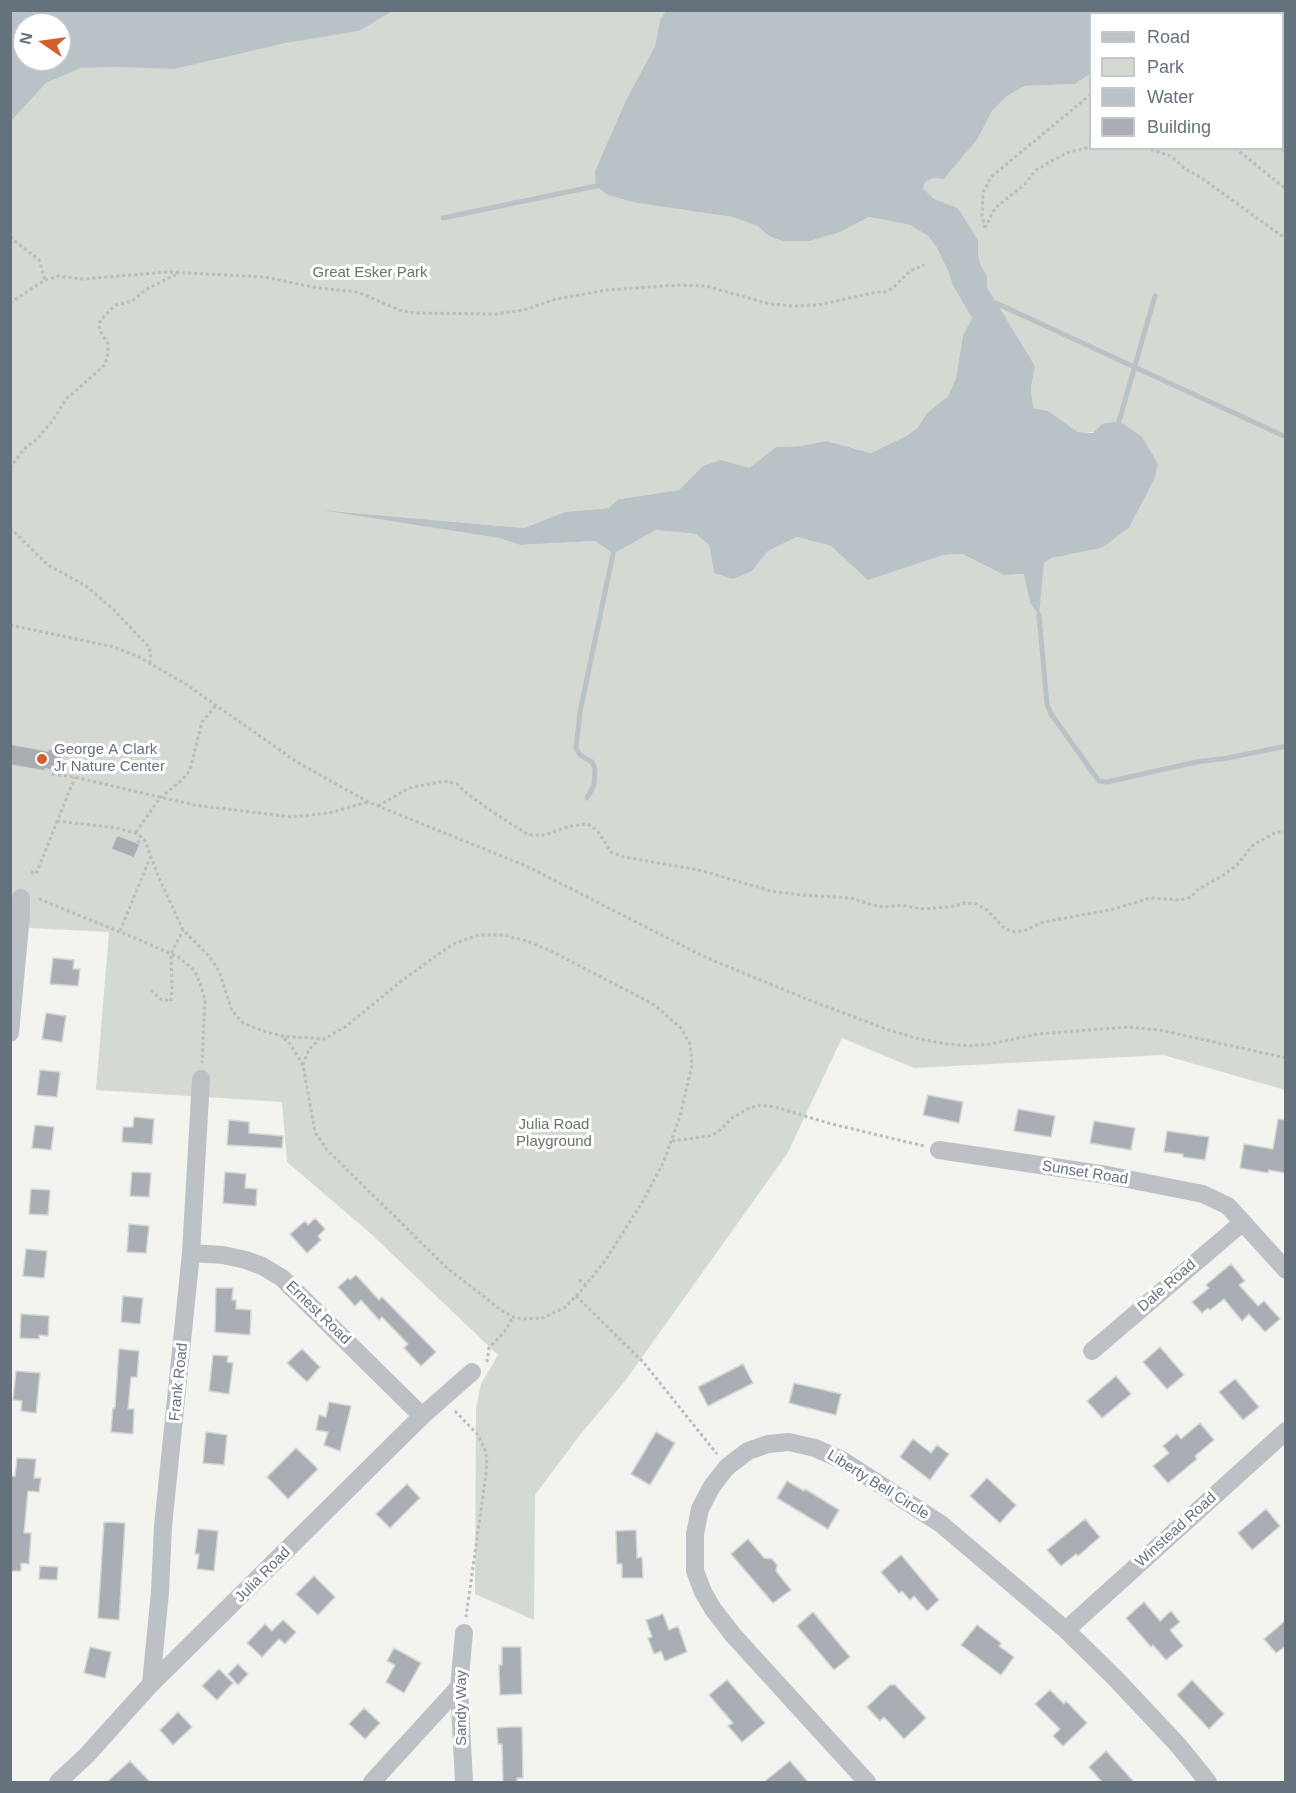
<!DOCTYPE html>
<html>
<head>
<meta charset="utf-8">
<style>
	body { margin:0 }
	#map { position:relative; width:1296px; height:1793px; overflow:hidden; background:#f3f4f0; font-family:Helvetica,sans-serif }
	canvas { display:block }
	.frame { position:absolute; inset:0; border:12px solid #65727e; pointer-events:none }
	.legend { position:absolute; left:1089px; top:12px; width:195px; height:138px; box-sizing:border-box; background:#fff; border:2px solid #c1c7cb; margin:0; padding:8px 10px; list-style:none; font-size:18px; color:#65727e }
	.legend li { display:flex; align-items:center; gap:12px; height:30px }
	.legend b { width:30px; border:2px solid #c1c7cb }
	.north { position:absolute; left:12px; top:12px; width:60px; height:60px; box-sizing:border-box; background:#fff; border:2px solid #c1c7cb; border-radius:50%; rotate:283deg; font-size:16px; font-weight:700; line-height:24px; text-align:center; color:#65727e }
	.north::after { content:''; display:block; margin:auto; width:21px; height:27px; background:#d35f31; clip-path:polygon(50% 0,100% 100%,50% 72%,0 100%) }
</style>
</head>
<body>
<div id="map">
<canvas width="1296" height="1793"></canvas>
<div class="frame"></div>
<ul class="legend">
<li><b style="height:8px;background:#bdc0c4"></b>Road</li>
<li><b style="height:16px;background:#d4dad1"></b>Park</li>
<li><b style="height:16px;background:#b9c2c7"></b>Water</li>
<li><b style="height:16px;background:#a8aeb3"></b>Building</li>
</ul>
<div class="north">N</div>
</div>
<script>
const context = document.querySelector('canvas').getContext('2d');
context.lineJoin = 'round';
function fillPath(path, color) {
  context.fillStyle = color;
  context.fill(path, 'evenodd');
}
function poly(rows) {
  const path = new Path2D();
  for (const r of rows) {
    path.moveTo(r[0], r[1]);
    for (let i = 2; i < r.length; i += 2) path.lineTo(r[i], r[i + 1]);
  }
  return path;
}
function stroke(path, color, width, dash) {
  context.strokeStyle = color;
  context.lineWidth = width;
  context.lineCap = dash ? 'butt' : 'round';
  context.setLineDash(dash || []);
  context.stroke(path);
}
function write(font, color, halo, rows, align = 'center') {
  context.font = font + ' Helvetica,sans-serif';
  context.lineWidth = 6;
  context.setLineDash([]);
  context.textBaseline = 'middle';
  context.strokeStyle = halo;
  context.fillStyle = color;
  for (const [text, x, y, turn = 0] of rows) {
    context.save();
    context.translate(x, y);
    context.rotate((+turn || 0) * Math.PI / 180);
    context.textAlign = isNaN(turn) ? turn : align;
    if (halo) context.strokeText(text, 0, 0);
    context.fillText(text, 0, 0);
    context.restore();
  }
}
const green = poly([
	[393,11,666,11,660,19,655,46,626,100,595,171,637,203,732,217,757,226,769,236,782,241,810,241,838,233,869,217,910,225,928,236,937,248,948,271,953,286,972,318,963,335,956,378,948,396,927,413,918,427,908,435,871,453,828,441,800,446,776,447,749,468,703,467,679,490,619,499,608,508,565,512,524,528,333,511,499,538,520,545,595,541,613,554,656,530,696,534,709,545,714,573,752,571,768,551,797,537,831,546,869,579,944,555,962,554,1004,575,1025,574,1030,603,1038,614,1044,563,1052,558,1102,548,1129,528,1154,480,1142,438,1133,432,1078,432,1048,411,1032,408,1031,388,1035,366,987,287,987,275,981,266,978,253,978,240,958,208,935,199,923,189,925,181,934,178,945,178,977,140,992,111,1007,96,1025,86,1075,84,1090,74,1090,148,1279,149,1286,154,1285,1090,1163,1055,914,1068,842,1038,787,1154,625,1381,580,1435,535,1495,534,1620,475,1594,476,1408,481,1384,498,1355,370,1233,287,1162,282,1102,96,1090,109,932,11,927,10,121,46,83,81,68,121,67,359,31]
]);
const water = poly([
	[11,10,393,10,393,11,359,31,285,43,174,69,121,67,81,68,46,83,11,121],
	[24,24,60,24,60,60,24,60],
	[666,11,1285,11,1285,154,1279,149,1282,148,1282,14,1090,14,1090,74,1075,84,1025,86,1007,96,992,111,977,140,944,179,934,178,925,182,923,189,928,193,935,199,958,208,978,240,978,253,981,266,987,275,987,287,1035,366,1031,388,1033,408,1048,411,1078,432,1093,433,1102,424,1119,421,1142,437,1158,464,1154,480,1129,528,1102,548,1052,558,1044,563,1039,615,1030,603,1024,574,1004,575,962,554,944,555,868,580,831,546,797,537,768,551,752,571,733,579,714,573,709,545,696,534,656,530,613,554,595,541,520,545,499,538,321,510,524,528,565,512,608,508,619,499,679,490,703,466,721,460,749,468,776,447,800,446,827,441,871,453,908,435,918,427,927,413,948,396,956,378,963,335,972,318,953,286,948,271,937,248,928,236,910,225,869,217,838,233,810,241,782,241,769,236,757,226,732,217,637,203,608,195,596,186,595,171,626,100,655,46,660,19]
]);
const stream = poly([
	[443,218,596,186],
	[996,303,1286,437],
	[1119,421,1155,296],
	[1039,615,1047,704,1051,714,1099,781,1107,782,1196,762,1228,758,1286,746],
	[587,798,594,785,595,769,592,762,580,755,576,748,580,712,613,554]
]);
const building = poly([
	[10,744,48,751,48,749,63,751,59,771,45,769,45,771,10,765,10,744],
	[117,835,140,844,134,858,111,849,117,835],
	[53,958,74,960,73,969,80,969,78,986,50,984,53,958],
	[46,1013,66,1016,62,1042,42,1039,46,1013],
	[40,1070,60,1072,57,1097,37,1095,40,1070],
	[928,1095,963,1102,959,1123,923,1115,928,1095],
	[1018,1109,1055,1116,1051,1137,1014,1131,1018,1109],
	[134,1117,154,1119,152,1144,122,1142,123,1127,133,1127,134,1117],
	[1278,1119,1286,1120,1286,1173,1269,1170,1268,1173,1240,1168,1244,1144,1273,1149,1278,1119],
	[229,1120,249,1122,249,1133,283,1136,282,1148,227,1145,229,1120],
	[1094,1121,1135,1128,1131,1150,1090,1143,1094,1121],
	[35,1125,54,1127,51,1150,32,1148,35,1125],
	[1167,1131,1209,1137,1205,1160,1183,1157,1183,1154,1164,1152,1167,1131],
	[132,1172,151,1173,149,1197,130,1196,132,1172],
	[225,1172,246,1174,245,1188,257,1189,256,1206,223,1203,225,1172],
	[31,1189,50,1190,48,1215,29,1214,31,1189],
	[315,1218,325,1229,318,1236,321,1240,307,1253,290,1234,305,1221,308,1225,315,1218],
	[129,1224,149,1226,146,1253,127,1252,129,1224],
	[26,1249,47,1251,44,1278,23,1276,26,1249],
	[1231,1264,1245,1281,1239,1285,1258,1306,1264,1301,1280,1319,1265,1332,1249,1314,1242,1321,1224,1299,1210,1310,1208,1308,1202,1313,1192,1302,1209,1288,1206,1285,1231,1264],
	[356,1275,379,1300,382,1297,436,1352,421,1366,404,1348,408,1344,382,1317,379,1320,361,1300,355,1306,338,1287,348,1278,350,1280,356,1275],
	[216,1288,233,1288,232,1300,236,1300,236,1309,251,1310,250,1335,215,1332,216,1288],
	[123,1296,143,1298,140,1324,121,1322,123,1296],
	[21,1314,49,1316,48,1336,39,1335,39,1339,20,1338,21,1314],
	[1160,1347,1184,1375,1167,1389,1143,1362,1160,1347],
	[119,1349,139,1351,137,1377,131,1377,128,1409,134,1409,133,1434,111,1432,113,1408,115,1408,119,1349],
	[302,1349,320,1367,307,1382,287,1363,302,1349],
	[213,1355,228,1356,227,1362,233,1363,229,1394,209,1391,213,1355],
	[743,1364,753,1383,708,1406,698,1387,743,1364],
	[16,1371,40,1373,36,1413,21,1411,22,1401,13,1400,16,1371],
	[1116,1376,1131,1394,1102,1418,1087,1401,1116,1376],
	[1235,1379,1259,1407,1243,1420,1219,1392,1235,1379],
	[794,1383,841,1394,836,1415,789,1403,794,1383],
	[329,1402,351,1406,340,1451,324,1445,328,1432,316,1430,319,1415,326,1417,329,1402],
	[1200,1423,1214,1440,1195,1456,1197,1459,1168,1483,1153,1466,1169,1453,1163,1446,1177,1434,1181,1439,1200,1423],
	[206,1432,227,1435,224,1465,203,1463,206,1432],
	[656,1432,675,1443,650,1485,631,1474,656,1432],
	[913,1439,931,1453,937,1445,949,1454,930,1480,900,1457,913,1439],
	[296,1448,318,1469,288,1499,267,1477,296,1448],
	[17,1458,36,1459,34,1478,41,1478,39,1492,28,1491,24,1533,31,1533,29,1564,21,1563,21,1571,10,1571,10,1476,15,1476,17,1458],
	[987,1478,1016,1505,1000,1523,970,1496,987,1478],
	[787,1481,804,1491,805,1489,839,1510,828,1529,777,1498,787,1481],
	[407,1484,420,1498,390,1528,376,1514,407,1484],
	[1266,1509,1280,1526,1252,1550,1238,1533,1266,1509],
	[1085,1519,1100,1537,1078,1556,1076,1554,1061,1566,1047,1550,1085,1519],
	[104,1522,125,1523,119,1620,98,1618,104,1522],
	[198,1529,218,1531,214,1571,197,1569,199,1554,195,1554,198,1529],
	[636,1530,637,1558,642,1557,643,1578,622,1578,622,1564,617,1564,616,1531,636,1530],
	[748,1539,764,1558,772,1559,777,1565,776,1571,791,1590,773,1603,731,1554,748,1539],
	[901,1555,939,1600,927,1611,914,1596,910,1600,902,1591,899,1593,881,1572,901,1555],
	[40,1566,58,1567,57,1580,39,1579,40,1566],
	[314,1576,335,1597,318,1615,296,1594,314,1576],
	[1144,1602,1160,1621,1171,1611,1180,1622,1170,1630,1183,1646,1166,1660,1153,1645,1151,1647,1126,1618,1144,1602],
	[813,1612,850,1657,834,1670,797,1626,813,1612],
	[663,1614,669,1630,678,1626,687,1652,665,1661,661,1651,654,1654,648,1638,652,1637,646,1620,663,1614],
	[283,1620,296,1632,285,1644,279,1639,262,1657,247,1643,265,1624,272,1631,283,1620],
	[1286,1620,1286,1646,1276,1653,1264,1639,1286,1620],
	[977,1625,1001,1643,999,1646,1014,1657,1001,1675,961,1645,977,1625],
	[90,1647,111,1652,105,1678,84,1673,90,1647],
	[502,1647,521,1647,522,1694,500,1695,499,1665,502,1665,502,1647],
	[394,1648,421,1663,404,1693,386,1682,395,1665,387,1661,394,1648],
	[238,1664,248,1674,238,1685,228,1674,238,1664],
	[219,1669,233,1683,217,1700,202,1686,219,1669],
	[727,1680,765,1723,742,1742,728,1726,733,1723,709,1695,727,1680],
	[1192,1680,1224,1714,1209,1729,1177,1695,1192,1680],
	[890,1685,895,1685,926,1718,904,1739,884,1717,880,1721,867,1707,890,1685],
	[1050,1690,1064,1704,1066,1701,1087,1723,1063,1746,1053,1736,1060,1729,1035,1704,1050,1690],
	[364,1708,380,1723,365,1739,349,1724,364,1708],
	[178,1712,192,1727,173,1745,160,1730,178,1712],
	[509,1727,522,1727,523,1778,517,1778,517,1782,503,1782,502,1744,498,1744,497,1728,509,1727],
	[1106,1751,1134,1782,1102,1782,1089,1767,1106,1751],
	[130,1761,150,1782,107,1782,130,1761],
	[790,1761,808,1782,764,1782,790,1761]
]);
const path = poly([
	[1145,148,1171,156,1184,168,1203,179,1286,239],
	[1235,148,1286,189],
	[985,228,982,215,983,193,991,177,1090,95],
	[985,228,995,208,1025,184,1036,170,1066,153,1090,147],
	[10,237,39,260,45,280],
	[10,303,45,280,59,276,82,279,168,272,264,277,318,288,358,292,399,310,415,313,495,314,524,310,556,299,607,290,677,285,706,286,770,304,793,306,818,305,877,292,885,292,893,288,910,271,924,265],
	[10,468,23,450,37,439,53,420,66,399,105,365,108,353,108,344,100,331,99,323,106,314,116,305,132,301,145,290,179,273],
	[10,528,48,565,86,586,113,609,148,646,151,653,150,663],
	[10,625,114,647,139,657,187,685,297,762,368,802,526,866,707,958,809,1000,889,1030,919,1039,947,1044,971,1046,990,1044,1038,1034,1127,1027,1160,1030,1286,1058],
	[52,774,74,777,194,805,292,817,329,813,368,802],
	[378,806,409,788,444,781,457,784,465,792,494,813,529,835,545,835,570,826,587,824,593,827,599,833,611,852,624,857,699,870,771,891,801,895,851,898,872,905,884,907,902,905,921,909,950,907,964,903,976,904,987,910,1004,928,1015,932,1026,930,1043,922,1110,910,1150,898,1181,900,1191,897,1197,890,1222,876,1237,865,1253,845,1276,832,1286,832],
	[57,821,117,828,138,834,145,841,159,878,183,930,209,956,219,971,232,1011,243,1023,263,1031,282,1036,324,1039,345,1027,404,979,453,944,478,935,504,935,527,941,551,951,653,1004,681,1028,690,1044,692,1065,680,1116,664,1161,643,1201,605,1261,580,1292,564,1308,543,1318,523,1319,513,1317,501,1310,447,1268,327,1150,315,1132,303,1065,290,1044,282,1036],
	[136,832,160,798,182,780,190,770,202,722,216,705],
	[138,843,141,836],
	[31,872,36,874,75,777],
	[39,899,142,941,178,957,191,967,197,975,205,999,202,1063],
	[120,931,150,858],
	[151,990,160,999,171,1001,172,986,171,954,183,930],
	[303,1065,309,1049,319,1040],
	[672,1141,709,1136,717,1133,732,1118,747,1109,760,1105,775,1107,828,1123,924,1146],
	[579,1280,586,1285],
	[576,1296,644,1363,717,1454],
	[487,1362,489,1348,505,1331,513,1317],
	[455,1411,477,1434,484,1447,487,1458,486,1474,466,1617]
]);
const minor = poly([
	[10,1033,21,915,21,898],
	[939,1150,1107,1175,1203,1194,1228,1206,1286,1270],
	[191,1253,223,1255,246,1260,262,1266,282,1278,422,1416],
	[1092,1351,1243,1222],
	[1066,1630,1286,1431],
	[464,1633,459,1687,464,1782],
	[151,1684,160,1592,163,1526,191,1253,201,1079],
	[58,1782,86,1756,151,1684,422,1416,472,1372],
	[372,1782,459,1687],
	[867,1782,733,1635,713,1609,703,1592,695,1571,695,1534,700,1509,712,1486,727,1467,748,1451,768,1444,789,1442,815,1448,842,1460,941,1524,1066,1630,1115,1678,1178,1745,1208,1782]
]);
const markers = [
	[42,759,6,"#d35f31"]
];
const parkNames = [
	["Great Esker Park",370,273],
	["Julia Road",554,1125],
	["Playground",554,1142]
];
const poiNames = [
	["George A Clark",54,750],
	["Jr Nature Center",54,767]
];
const streetNames = [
	["Sunset Road",1085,1173,9],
	["Dale Road",1167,1286,-41],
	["Ernest Road",318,1313,44],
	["Frank Road",179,1382,-84],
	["Liberty Bell Circle",878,1485,32],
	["Winstead Road",1176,1530,-42],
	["Julia Road",263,1575,-45],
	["Sandy Way",462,1708,-90]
];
fillPath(green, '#d4dad1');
fillPath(water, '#b9c2c7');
stroke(stream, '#b9c2c7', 5);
fillPath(building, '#a8aeb3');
stroke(building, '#d5d5d3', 1.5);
stroke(path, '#b9bbbd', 3, [3, 3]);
stroke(minor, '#bdc0c4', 18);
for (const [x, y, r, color] of markers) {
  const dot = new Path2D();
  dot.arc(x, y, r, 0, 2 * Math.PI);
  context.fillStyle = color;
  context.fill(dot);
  stroke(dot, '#fff', 2);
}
write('15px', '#667663', '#fff', parkNames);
write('15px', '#65727e', '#fff', poiNames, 'left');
write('15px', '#65727e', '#fff', streetNames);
</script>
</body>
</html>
